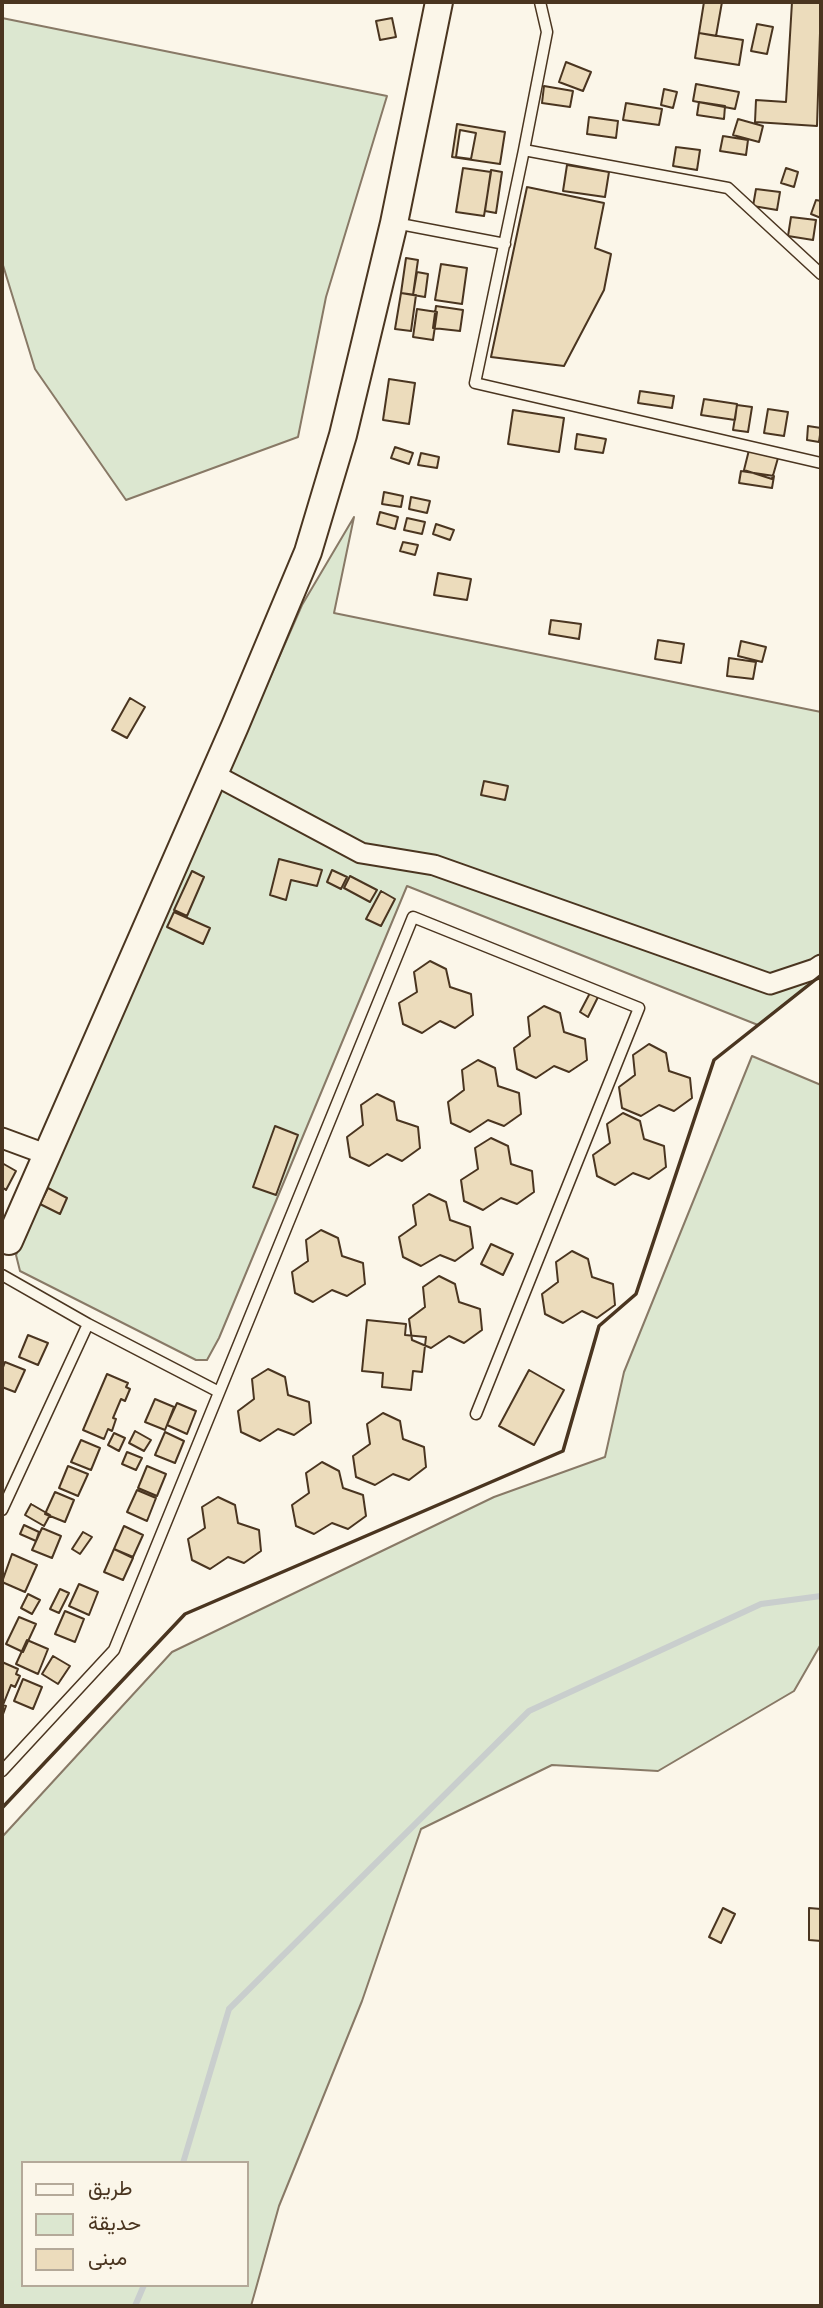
<!DOCTYPE html>
<html>
<head>
<meta charset="utf-8">
<style>
	body { margin:0 }
	#map { position:relative; width:823px; height:2308px; overflow:hidden; background:#fbf6e9; font-family:Overpass,Vazirmatn,sans-serif }
	canvas { display:block }
	.frame { position:absolute; inset:0; border:4px solid #4a3520; pointer-events:none }
	.legend { position:absolute; left:21px; top:2161px; width:228px; height:126px; box-sizing:border-box; background:#fbf6e9; border:2px solid #b4a999; margin:0; padding:9px 12px; list-style:none; font-size:21px; color:#4a3520 }
	.legend li { display:flex; align-items:center; gap:14px; height:35px }
	.legend b { width:35px; border:2px solid #b4a999 }
</style>
</head>
<body>
<div id="map">
<canvas width="823" height="2308"></canvas>
<div class="frame"></div>
<ul class="legend">
<li><b style="height:9px;background:#fbf6e9"></b>طريق</li>
<li><b style="height:19px;background:#dce7d0"></b>حديقة</li>
<li><b style="height:19px;background:#ecdcbc"></b>مبنى</li>
</ul>
</div>
<script>
const context = document.querySelector('canvas').getContext('2d');
context.lineJoin = 'round';
function fillPath(path, color) {
  context.fillStyle = color;
  context.fill(path, 'evenodd');
}
function poly(rows) {
  const path = new Path2D();
  for (const r of rows) {
    path.moveTo(r[0], r[1]);
    for (let i = 2; i < r.length; i += 2) path.lineTo(r[i], r[i + 1]);
  }
  return path;
}
function stroke(path, color, width, dash) {
  context.strokeStyle = color;
  context.lineWidth = width;
  context.lineCap = dash ? 'butt' : 'round';
  context.setLineDash(dash || []);
  context.stroke(path);
}
const green = poly([
	[2,18,387,96,326,297,298,437,126,500,35,369,2,262,2,18],
	[354,517,334,613,821,712,821,975,758,1025,407,886,219,1338,207,1360,196,1360,20,1271,16,1255,302,605,354,517],
	[752,1056,821,1085,821,1644,794,1691,658,1771,552,1765,421,1829,362,2001,279,2206,251,2306,2,2306,2,1837,172,1652,494,1497,605,1457,624,1372,752,1056],
	[23,2163,247,2163,247,2285,23,2285,23,2163]
]);
const stream = poly([
	[183,2163,229,2009,529,1711,761,1604,821,1596],
	[135,2306,144,2285]
]);
const building = poly([
	[704,2,722,2,716,36,699,33,704,2],
	[792,2,821,2,817,126,755,122,756,100,786,102,792,2],
	[392,18,396,37,380,40,376,21,392,18],
	[757,24,773,27,767,54,751,51,757,24],
	[699,33,743,40,739,65,695,58,699,33],
	[566,62,591,72,583,91,559,82,566,62],
	[696,84,739,92,735,109,693,101,696,84],
	[544,86,573,91,570,107,542,103,544,86],
	[664,89,677,92,673,108,661,105,664,89],
	[699,102,725,106,724,119,697,115,699,102],
	[626,103,662,109,659,125,623,120,626,103],
	[589,117,618,121,616,138,587,134,589,117],
	[738,119,763,126,759,142,733,135,738,119],
	[457,124,505,132,500,164,452,157,457,124],
	[460,130,476,133,471,159,456,157,460,130],
	[723,136,748,140,746,155,720,151,723,136],
	[676,147,700,150,697,170,673,166,676,147],
	[567,165,609,172,605,197,563,191,567,165],
	[463,168,491,172,484,216,456,212,463,168],
	[786,168,798,172,794,187,781,183,786,168],
	[491,170,502,172,496,213,485,211,491,170],
	[527,187,604,203,595,248,611,254,604,290,564,366,491,357,527,187],
	[756,189,780,192,777,210,753,206,756,189],
	[816,200,821,201,821,218,811,214,816,200],
	[791,217,816,220,813,240,788,236,791,217],
	[406,258,418,260,413,295,401,293,406,258],
	[441,264,467,268,462,304,435,300,441,264],
	[417,272,428,274,425,297,413,295,417,272],
	[401,293,416,295,411,331,395,329,401,293],
	[436,306,463,310,460,331,433,328,436,306],
	[417,309,437,312,433,340,413,337,417,309],
	[389,379,415,383,409,424,383,420,389,379],
	[640,391,674,396,672,408,638,403,640,391],
	[704,399,737,404,735,420,701,415,704,399],
	[737,405,752,407,748,432,733,430,737,405],
	[768,409,788,412,784,436,764,433,768,409],
	[513,410,564,418,559,452,508,444,513,410],
	[808,426,821,428,819,442,807,440,808,426],
	[577,434,606,439,603,453,575,449,577,434],
	[395,447,413,453,409,464,391,458,395,447],
	[749,450,778,458,772,479,744,470,749,450],
	[421,453,439,457,437,468,418,465,421,453],
	[741,471,774,476,772,488,739,483,741,471],
	[384,492,403,496,401,507,382,504,384,492],
	[411,497,430,501,427,513,409,509,411,497],
	[380,512,398,517,395,529,377,524,380,512],
	[407,518,425,522,422,534,404,530,407,518],
	[436,524,454,530,450,540,433,534,436,524],
	[403,542,418,545,415,555,400,551,403,542],
	[438,573,471,579,467,600,434,595,438,573],
	[551,620,581,624,579,639,549,634,551,620],
	[658,640,684,644,681,663,655,659,658,640],
	[741,641,766,647,762,662,738,656,741,641],
	[729,658,756,662,753,679,727,676,729,658],
	[130,698,145,707,127,738,112,730,130,698],
	[484,781,508,786,505,800,481,795,484,781],
	[279,859,322,870,317,886,291,880,286,900,270,895,279,859],
	[332,870,347,877,341,889,327,882,332,870],
	[192,871,204,877,187,916,174,910,192,871],
	[350,876,377,890,370,902,344,888,350,876],
	[381,891,395,899,381,926,366,919,381,891],
	[174,912,210,928,203,944,167,927,174,912],
	[430,961,446,969,450,987,471,994,473,1015,455,1028,440,1021,422,1033,403,1024,399,1003,417,992,414,972,430,961],
	[591,991,599,995,588,1017,580,1012,591,991],
	[544,1006,560,1013,564,1032,585,1039,587,1060,569,1072,554,1066,536,1078,517,1069,514,1048,530,1036,528,1017,544,1006],
	[649,1044,666,1053,669,1071,690,1078,692,1098,674,1111,659,1105,641,1116,622,1108,619,1087,635,1075,633,1055,649,1044],
	[478,1060,495,1068,498,1086,519,1093,521,1114,504,1126,488,1120,470,1132,451,1123,448,1102,464,1090,462,1070,478,1060],
	[377,1094,394,1102,397,1120,418,1127,420,1148,402,1161,387,1154,369,1166,350,1157,347,1137,363,1125,361,1105,377,1094],
	[623,1113,640,1121,644,1139,664,1146,666,1167,649,1179,633,1173,615,1185,597,1176,593,1155,610,1143,607,1124,623,1113],
	[275,1126,298,1135,276,1195,253,1187,275,1126],
	[491,1138,508,1146,511,1164,532,1171,534,1192,517,1204,501,1198,483,1210,464,1201,461,1180,478,1169,475,1148,491,1138],
	[2,1163,16,1171,6,1190,2,1187,2,1163],
	[48,1188,67,1198,60,1214,40,1204,48,1188],
	[429,1194,446,1202,450,1220,470,1227,473,1248,455,1261,440,1255,421,1266,403,1257,399,1237,416,1225,413,1205,429,1194],
	[321,1230,338,1238,342,1256,363,1263,365,1284,347,1296,332,1290,313,1302,295,1293,292,1272,308,1261,306,1240,321,1230],
	[491,1244,513,1254,503,1275,481,1264,491,1244],
	[572,1251,588,1259,592,1277,613,1284,615,1305,597,1318,582,1311,563,1323,545,1314,542,1294,558,1282,556,1262,572,1251],
	[439,1276,455,1284,459,1302,480,1309,482,1330,464,1343,449,1336,431,1348,412,1340,409,1319,425,1307,423,1287,439,1276],
	[367,1320,406,1324,405,1335,426,1337,422,1372,413,1371,411,1390,382,1387,383,1373,362,1371,367,1320],
	[28,1335,48,1343,38,1365,19,1357,28,1335],
	[5,1362,25,1370,15,1392,2,1387,2,1370,5,1362],
	[268,1369,285,1377,288,1395,309,1402,311,1423,294,1435,278,1429,260,1441,241,1432,238,1411,254,1399,252,1379,268,1369],
	[529,1370,564,1390,534,1445,499,1426,529,1370],
	[107,1374,128,1383,126,1387,130,1389,125,1401,121,1399,113,1418,116,1419,112,1431,108,1429,104,1439,83,1430,107,1374],
	[155,1399,174,1407,165,1430,145,1422,155,1399],
	[177,1403,196,1411,187,1434,167,1425,177,1403],
	[383,1413,400,1421,403,1439,424,1447,426,1467,409,1480,393,1474,375,1485,356,1477,353,1456,370,1444,367,1424,383,1413],
	[135,1431,151,1440,144,1451,129,1443,135,1431],
	[165,1432,184,1441,175,1463,155,1455,165,1432],
	[114,1433,125,1438,119,1451,108,1445,114,1433],
	[81,1440,100,1448,91,1470,71,1462,81,1440],
	[127,1452,142,1458,136,1470,122,1464,127,1452],
	[322,1462,339,1471,343,1488,363,1495,366,1516,348,1529,332,1523,314,1534,296,1526,292,1505,309,1493,306,1473,322,1462],
	[68,1466,88,1474,78,1496,59,1488,68,1466],
	[147,1466,166,1474,157,1496,138,1488,147,1466],
	[137,1490,156,1498,147,1521,127,1512,137,1490],
	[55,1492,74,1500,65,1522,45,1514,55,1492],
	[218,1497,235,1505,238,1523,259,1530,261,1551,244,1563,228,1557,210,1569,192,1560,188,1539,205,1528,202,1507,218,1497],
	[31,1504,50,1515,44,1526,25,1515,31,1504],
	[24,1525,39,1532,36,1541,20,1534,24,1525],
	[124,1526,143,1535,133,1557,114,1549,124,1526],
	[42,1528,61,1536,52,1558,32,1550,42,1528],
	[83,1532,92,1537,80,1554,72,1549,83,1532],
	[114,1549,133,1558,123,1580,104,1572,114,1549],
	[12,1554,37,1565,25,1592,2,1582,12,1554],
	[79,1584,98,1592,89,1615,69,1606,79,1584],
	[60,1589,69,1593,59,1613,50,1609,60,1589],
	[28,1594,40,1600,32,1614,21,1608,28,1594],
	[65,1611,84,1619,75,1642,55,1634,65,1611],
	[19,1617,36,1624,23,1652,6,1644,19,1617],
	[27,1640,48,1649,38,1674,16,1664,27,1640],
	[53,1656,70,1666,58,1684,42,1674,53,1656],
	[2,1662,18,1669,16,1674,20,1676,15,1687,11,1685,3,1705,6,1706,2,1717,2,1662],
	[23,1679,42,1687,33,1709,14,1701,23,1679],
	[723,1908,735,1914,721,1943,709,1937,723,1908],
	[809,1908,821,1909,821,1941,809,1940,809,1908]
]);
const lane = poly([
	[524,150,547,32,540,2],
	[395,223,505,244],
	[821,274,728,188,524,150,475,383,821,463],
	[2,1275,88,1324,219,1392],
	[2,1510,88,1324],
	[2,1771,114,1650,413,917,639,1008,476,1414]
]);
const street = poly([
	[213,774,361,853,434,865,770,984,815,969,821,965],
	[2,1138,48,1155]
]);
const secondary = poly([
	[9,1241,235,726,308,552,343,435,394,223,439,2]
]);
const wall = poly([
	[2,1808,185,1614,563,1451,599,1326,636,1294,714,1060,820,976]
]);
fillPath(green, '#dce7d0');
stroke(green, '#887966', 2);
stroke(stream, '#c9cecd', 6);
fillPath(building, '#ecdcbc');
stroke(building, '#4a3520', 2);
stroke(lane, '#4a3520', 13);
stroke(street, '#4a3520', 23);
stroke(secondary, '#4a3520', 30);
stroke(lane, '#fbf6e9', 10);
stroke(street, '#fbf6e9', 19);
stroke(secondary, '#fbf6e9', 26);
stroke(wall, '#4a3520', 3.5);
</script>
</body>
</html>
